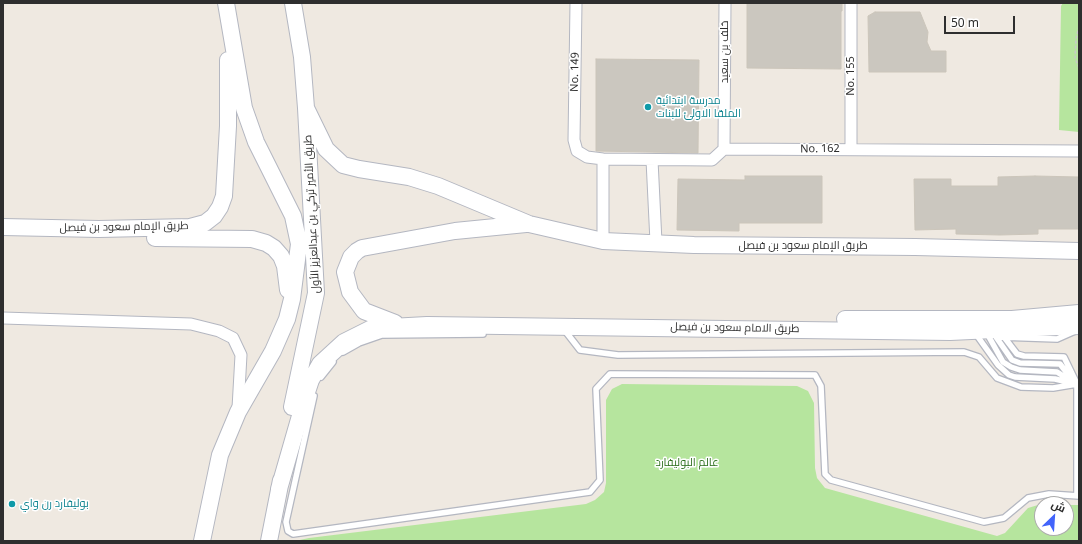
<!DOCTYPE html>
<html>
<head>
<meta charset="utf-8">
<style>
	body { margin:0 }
	#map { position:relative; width:1082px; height:544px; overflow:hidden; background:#efe9e1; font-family:"Noto Sans",Cairo,sans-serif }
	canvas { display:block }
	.frame { position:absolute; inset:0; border:4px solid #2e2e2e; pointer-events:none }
	.north { position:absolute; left:1034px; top:496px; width:40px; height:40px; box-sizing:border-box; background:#fff; border:1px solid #ababab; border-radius:50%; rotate:25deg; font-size:11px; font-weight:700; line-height:16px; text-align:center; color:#2e2e2e }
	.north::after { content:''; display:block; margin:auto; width:14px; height:18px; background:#4264fb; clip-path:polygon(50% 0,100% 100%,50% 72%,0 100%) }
	.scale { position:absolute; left:944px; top:16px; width:71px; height:18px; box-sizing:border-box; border:2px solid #2e2e2e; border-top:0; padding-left:5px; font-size:12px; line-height:14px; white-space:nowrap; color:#2e2e2e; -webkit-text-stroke:3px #fff; paint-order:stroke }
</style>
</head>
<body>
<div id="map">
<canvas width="1082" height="544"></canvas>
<div class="frame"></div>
<div class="north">ش</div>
<div class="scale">50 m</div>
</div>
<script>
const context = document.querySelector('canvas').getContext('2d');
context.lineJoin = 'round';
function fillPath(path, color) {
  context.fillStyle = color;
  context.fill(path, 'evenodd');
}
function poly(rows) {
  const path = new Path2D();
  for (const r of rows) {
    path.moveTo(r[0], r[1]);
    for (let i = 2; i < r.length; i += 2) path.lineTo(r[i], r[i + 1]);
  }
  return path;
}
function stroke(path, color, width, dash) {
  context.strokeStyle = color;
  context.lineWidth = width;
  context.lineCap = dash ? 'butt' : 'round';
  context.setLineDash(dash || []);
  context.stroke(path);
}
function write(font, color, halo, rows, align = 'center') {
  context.font = font + ' "Noto Sans",Cairo,sans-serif';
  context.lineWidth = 3;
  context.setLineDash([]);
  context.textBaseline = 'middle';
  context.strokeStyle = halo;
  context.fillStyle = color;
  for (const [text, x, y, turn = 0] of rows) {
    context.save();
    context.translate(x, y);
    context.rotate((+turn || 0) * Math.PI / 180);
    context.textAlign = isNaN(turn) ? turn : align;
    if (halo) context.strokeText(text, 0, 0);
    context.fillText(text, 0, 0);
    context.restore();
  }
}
const green = poly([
	[1063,3,1079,3,1079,132,1059,130,1061,6],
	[622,384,797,386,808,391,814,403,815,468,817,478,825,488,997,536,1005,533,1028,508,1038,505,1042,505,1042,528,1066,528,1066,505,1079,505,1079,541,295,541,309,538,586,504,595,500,604,492,606,483,606,400,612,389]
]);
const building = poly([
	[747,3,842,3,842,11,841,11,841,69,747,68,747,3],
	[875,12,920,12,928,32,927,42,931,51,946,51,946,72,869,72,868,16,875,12],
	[596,59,699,60,698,153,596,151,596,59],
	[745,176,822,176,822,223,739,223,739,231,677,230,678,179,745,180,745,176],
	[1035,176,1079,177,1079,229,1038,229,1038,234,1000,235,956,234,956,229,915,230,914,179,951,179,951,186,998,186,998,177,1035,176]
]);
const path = poly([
	[1079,26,1076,39,1075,58,1079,68]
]);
const service = poly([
	[566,332,580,350,618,355,964,352,979,357,997,378,1021,387,1053,388,1077,384],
	[978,337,998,365,1009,375,1015,377,1055,379,1072,383],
	[989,337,1003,362,1011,367,1020,370,1057,372,1071,381],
	[996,337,1012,360,1020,363,1060,364,1071,378],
	[1000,337,1057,339,1075,331],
	[1004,337,1017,354,1024,356,1064,357,1077,384,1077,496],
	[343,352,359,343,382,335,483,334],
	[321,377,333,362],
	[314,396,286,522,288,531,293,534,590,492,600,480,596,389,610,374,815,375,821,386,825,474,831,480,984,522,1004,518,1028,498,1049,494,1079,496]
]);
const minor = poly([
	[576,3,574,140,577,151,587,157,603,159,712,160,724,149,1079,151],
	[851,3,851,149],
	[724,149,725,3],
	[652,160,656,242],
	[603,241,603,159],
	[3,318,191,324,219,331,233,338,241,355,238,408]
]);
const secondary = poly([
	[306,108,326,149,343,165,359,169,409,177,438,186,529,224,603,241,694,245,915,247,1079,251],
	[3,227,99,229,190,227,205,223,214,216,220,207,224,196,228,126,228,60],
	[155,238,252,239,266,243,274,248,281,256,285,266,288,290],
	[845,319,1012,319,1079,313],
	[395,323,364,311,350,292,345,272,351,257,357,251,362,248,455,231,526,224],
	[292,407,316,293,306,108,302,57,293,3],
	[279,489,306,395,311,380,320,364,344,342,372,328,427,325,950,332,1079,326],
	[202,541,220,455,238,412,273,351,287,319,292,299,299,244,293,216,256,142,244,108,226,3],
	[269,541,281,480]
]);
const markers = [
	[648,107,4,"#0f9aa8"],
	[12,504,4,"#0f9aa8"]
];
const streetNames = [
	["خلف بن سعيد",725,52,-90],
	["No. 149",575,72,-89],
	["No. 155",851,76,-90],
	["No. 162",820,149,-1],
	["طريق الأمير تركي بن عبدالعزيز الأول",312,214,-93],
	["طريق الإمام سعود بن فيصل",124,227,-1],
	["طريق الإمام سعود بن فيصل",803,246],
	["طريق الامام سعود بن فيصل",735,328,1]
];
const cultureNames = [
	["مدرسة ابتدائية",656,101],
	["الملقا الاولئ للبنات",656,114],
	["بوليفارد رن واي",20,504]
];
const parkNames = [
	["عالم البوليفارد",687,463]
];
fillPath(green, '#b6e59e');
fillPath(building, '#cbc7bf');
stroke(building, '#cbc5ba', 1);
stroke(service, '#b4b7c1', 8);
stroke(minor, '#b4b7c1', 13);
stroke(secondary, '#b4b7c1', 18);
stroke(path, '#c9c9c9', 1.5, [3, 2]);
stroke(service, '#fff', 5.5);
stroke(minor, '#fff', 11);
stroke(secondary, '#fff', 16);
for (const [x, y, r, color] of markers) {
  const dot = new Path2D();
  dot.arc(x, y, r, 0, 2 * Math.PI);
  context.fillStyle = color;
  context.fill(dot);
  stroke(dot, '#fff', 1.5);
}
write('11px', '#2e2e2e', '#fff', streetNames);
write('11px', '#0d838f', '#fff', cultureNames, 'left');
write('11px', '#2c6e1b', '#fff', parkNames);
</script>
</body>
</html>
